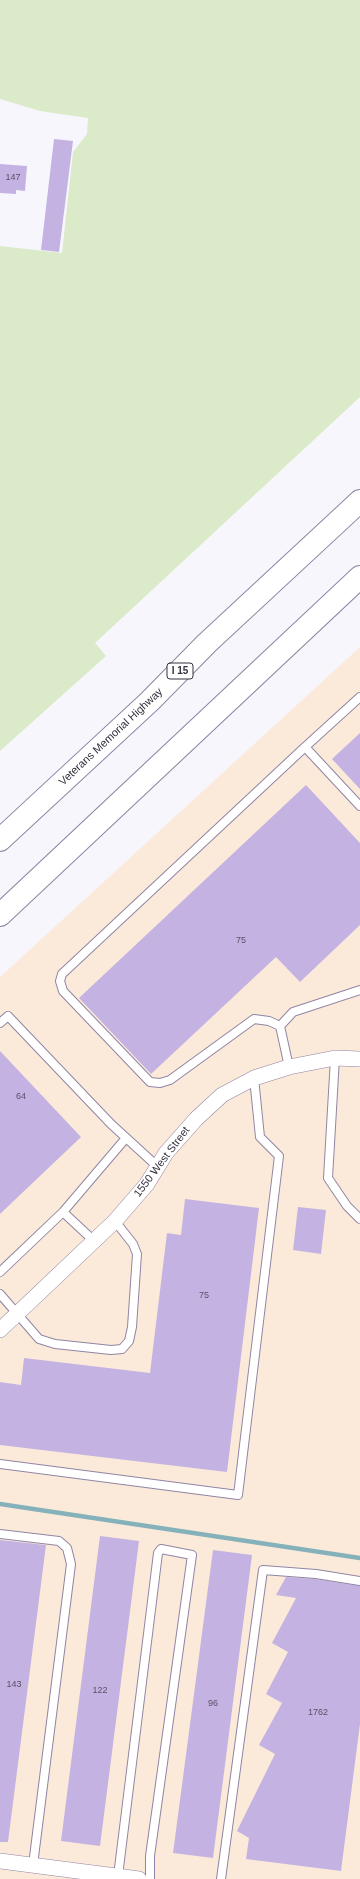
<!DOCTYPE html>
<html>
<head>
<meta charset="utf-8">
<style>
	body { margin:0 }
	canvas { display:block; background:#f8f6fd }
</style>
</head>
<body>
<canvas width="360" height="1879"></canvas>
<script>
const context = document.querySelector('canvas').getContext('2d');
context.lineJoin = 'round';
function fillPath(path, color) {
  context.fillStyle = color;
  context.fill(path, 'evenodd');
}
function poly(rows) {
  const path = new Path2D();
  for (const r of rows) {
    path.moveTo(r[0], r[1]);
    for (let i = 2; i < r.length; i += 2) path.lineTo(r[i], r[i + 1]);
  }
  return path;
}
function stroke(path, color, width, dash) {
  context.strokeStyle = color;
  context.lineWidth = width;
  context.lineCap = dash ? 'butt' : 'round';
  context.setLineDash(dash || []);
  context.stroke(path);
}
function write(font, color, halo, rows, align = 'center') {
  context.font = font + ' Helvetica,sans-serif';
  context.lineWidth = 3;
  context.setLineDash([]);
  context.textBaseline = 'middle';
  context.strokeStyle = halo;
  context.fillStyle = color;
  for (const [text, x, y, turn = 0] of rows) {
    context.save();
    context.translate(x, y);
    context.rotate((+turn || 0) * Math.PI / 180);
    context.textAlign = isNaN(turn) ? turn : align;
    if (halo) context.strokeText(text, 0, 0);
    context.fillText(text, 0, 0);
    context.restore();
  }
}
const industrial = poly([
	[360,647,360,1879,0,1879,0,977]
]);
const green = poly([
	[0,0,360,0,360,397,95,643,106,656,0,751,0,246,62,253,73,152,87,134,88,118,40,111,0,99]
]);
const stream = poly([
	[0,1504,360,1558]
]);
const building = poly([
	[54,139,73,141,59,252,41,250],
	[0,164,27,166,25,191,16,190,16,194,0,193],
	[360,733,360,789,332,759],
	[306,785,360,843,360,925,300,982,276,957,151,1074,79,998],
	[0,1051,81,1137,0,1214],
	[185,1199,259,1208,227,1472,0,1445,0,1382,21,1385,24,1358,150,1373,167,1233,181,1235],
	[298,1207,326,1210,321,1254,293,1250],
	[100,1536,139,1541,100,1846,61,1841],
	[0,1540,46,1545,8,1842,0,1842],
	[213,1550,252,1555,213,1858,173,1853],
	[286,1577,315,1579,360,1586,360,1724,341,1871,246,1859,249,1838,237,1831,275,1754,259,1745,282,1703,266,1694,288,1652,272,1643,296,1598,276,1595]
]);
const service = poly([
	[360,697,305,747,360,806],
	[0,1023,8,1016,111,1124,158,1167],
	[280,1026,269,1021,254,1019,170,1080,160,1083,150,1082,63,991,60,981,62,974,305,747],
	[335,1058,328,1178,347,1206,360,1219],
	[289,1067,280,1026,293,1012,360,990],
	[63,1212,126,1138],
	[0,1272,63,1212,94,1241],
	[0,1294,39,1339,55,1344,111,1350,122,1349,129,1341,132,1327,137,1254,133,1244,115,1221],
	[0,1464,238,1495,279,1156,260,1137,254,1078],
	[0,1534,59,1541,67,1548,71,1564,33,1865],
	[118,1876,158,1553,161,1549,192,1555,150,1856,150,1879],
	[221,1879,263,1570,316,1574,360,1581]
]);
const minor = poly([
	[0,1330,115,1221,147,1184,166,1153,196,1119,222,1095,254,1078,289,1067,335,1058,360,1059],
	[0,1861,139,1879]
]);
const motorway = poly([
	[0,840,150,701,207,643,360,501],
	[0,915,360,577]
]);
const numberNames = [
	["147",13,178],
	["75",241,941],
	["64",21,1097],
	["75",204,1296],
	["143",14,1685],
	["122",100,1691],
	["96",213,1704],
	["1762",318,1713]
];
const shields = [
	[180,671,26]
];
const shieldNames = [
	["I 15",180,671]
];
const streetNames = [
	["Veterans Memorial Highway",111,737,-43],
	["1550 West Street",162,1162,-53]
];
fillPath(industrial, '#fbead9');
fillPath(green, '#dbeac9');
stroke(stream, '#85b2ba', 4.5);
fillPath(building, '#c4b3e2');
stroke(service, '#9085a4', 10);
stroke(minor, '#9085a4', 16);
stroke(motorway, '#9085a4', 24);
stroke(service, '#fff', 8);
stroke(minor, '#fff', 15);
stroke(motorway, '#fff', 22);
write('9px', '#595167', null, numberNames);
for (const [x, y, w] of shields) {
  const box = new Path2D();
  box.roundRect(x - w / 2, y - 8, w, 16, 3);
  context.fillStyle = '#fff';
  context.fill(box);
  stroke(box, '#35303e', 1);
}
write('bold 10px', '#35303e', null, shieldNames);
write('11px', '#35303e', '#fff', streetNames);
</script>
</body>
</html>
